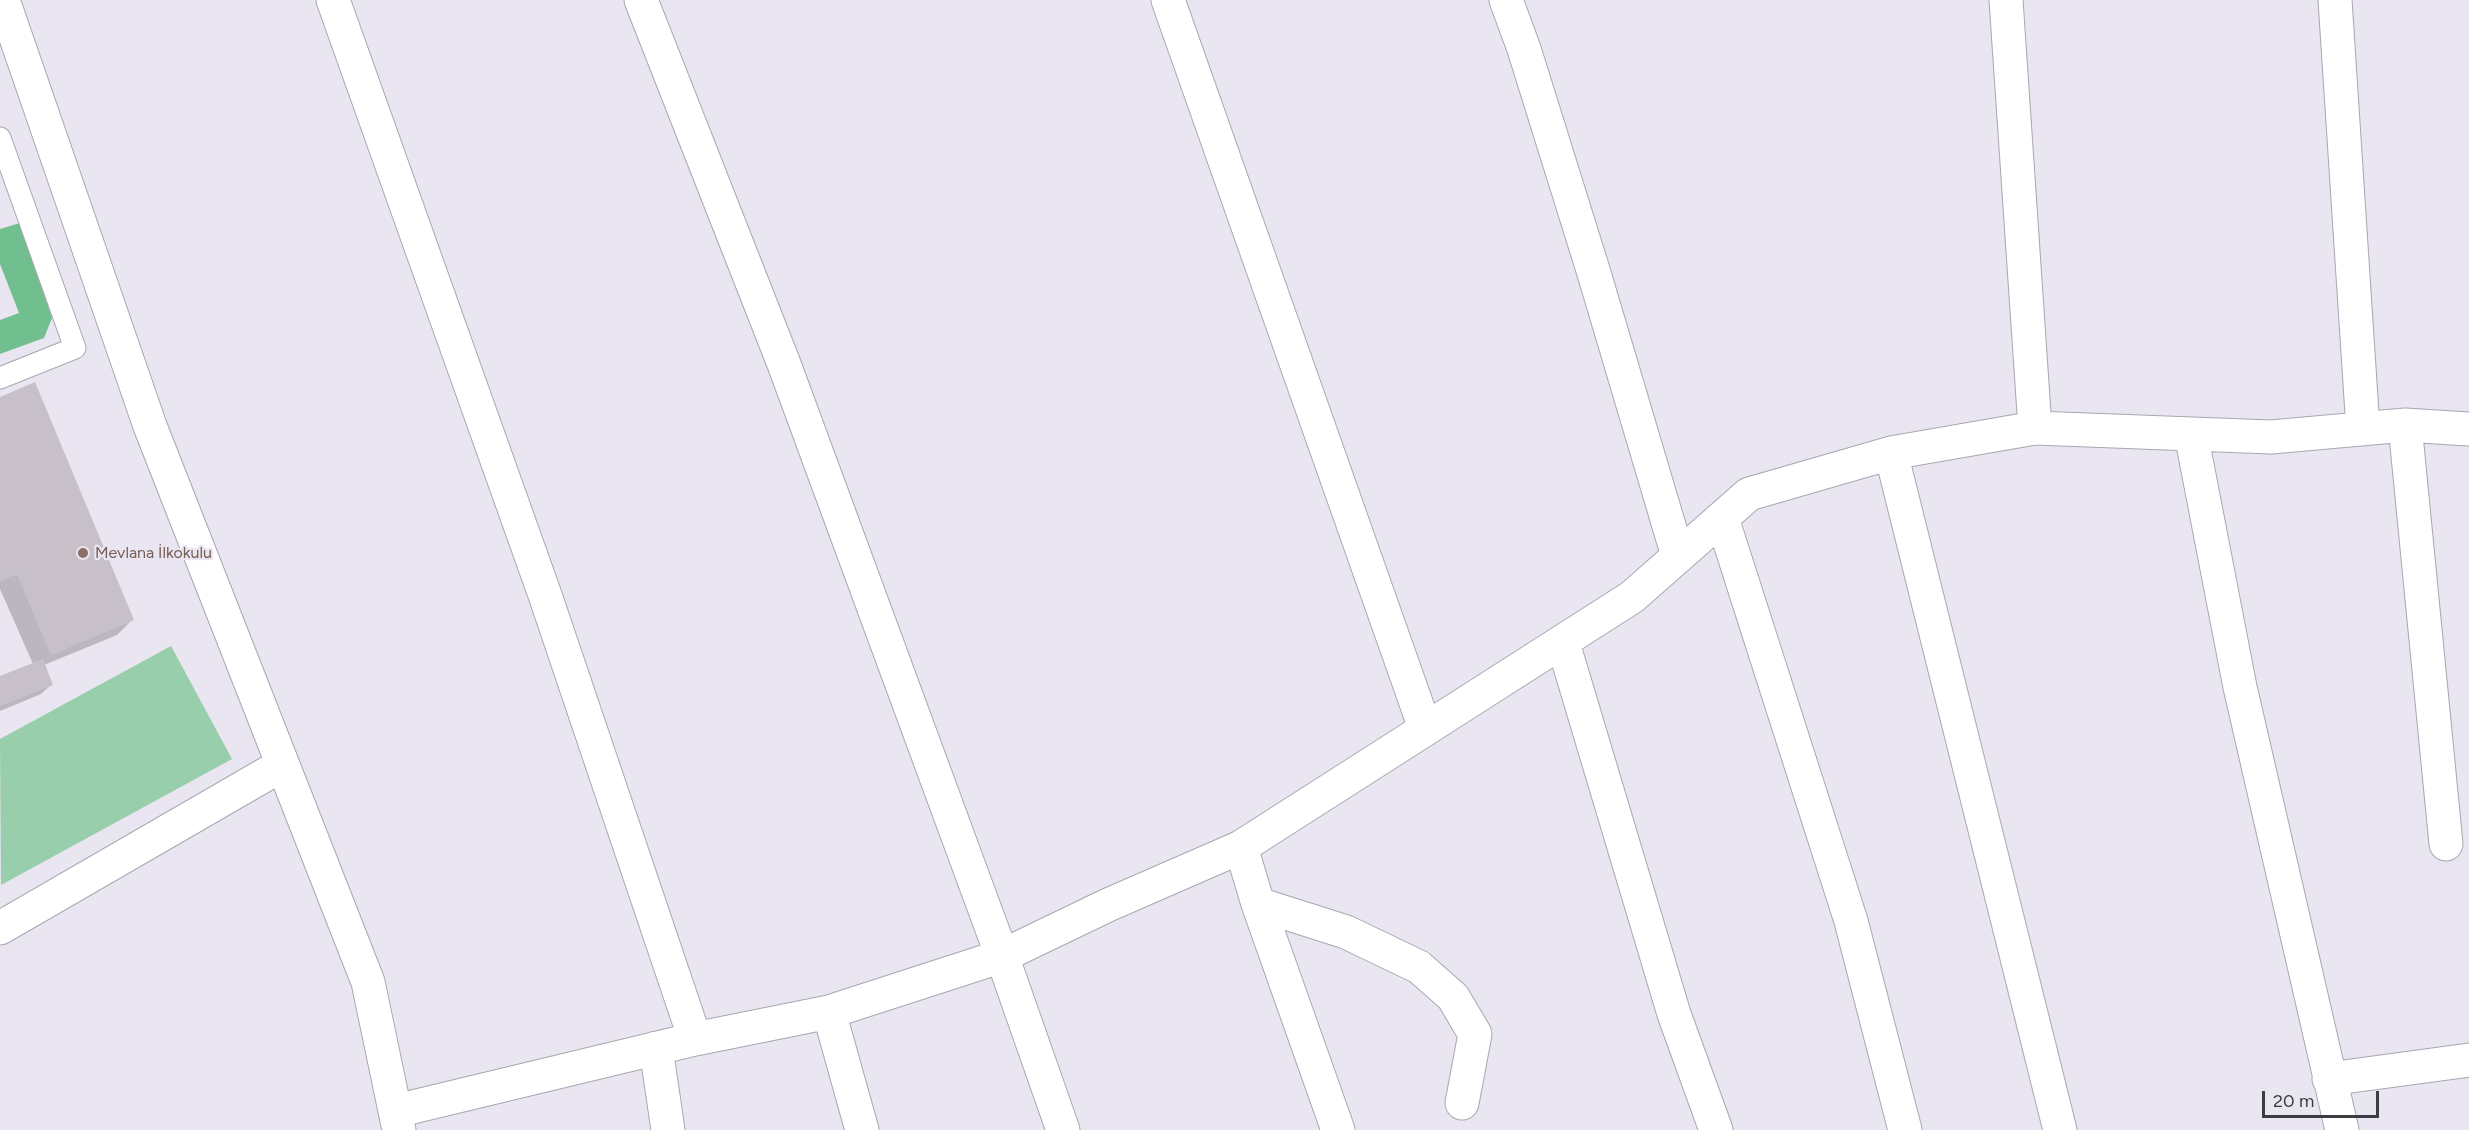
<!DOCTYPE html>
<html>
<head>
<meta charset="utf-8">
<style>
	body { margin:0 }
	#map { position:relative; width:2469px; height:1130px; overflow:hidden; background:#e9e5f1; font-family:Figtree,sans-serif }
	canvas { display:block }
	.scale { position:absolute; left:2262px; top:1091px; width:117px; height:27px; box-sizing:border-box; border:3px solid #3c3b3f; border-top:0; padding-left:8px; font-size:18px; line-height:21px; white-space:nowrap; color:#3c3b3f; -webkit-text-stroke:4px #e9e5f1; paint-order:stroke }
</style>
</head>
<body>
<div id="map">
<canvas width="2469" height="1130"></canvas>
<div class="scale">20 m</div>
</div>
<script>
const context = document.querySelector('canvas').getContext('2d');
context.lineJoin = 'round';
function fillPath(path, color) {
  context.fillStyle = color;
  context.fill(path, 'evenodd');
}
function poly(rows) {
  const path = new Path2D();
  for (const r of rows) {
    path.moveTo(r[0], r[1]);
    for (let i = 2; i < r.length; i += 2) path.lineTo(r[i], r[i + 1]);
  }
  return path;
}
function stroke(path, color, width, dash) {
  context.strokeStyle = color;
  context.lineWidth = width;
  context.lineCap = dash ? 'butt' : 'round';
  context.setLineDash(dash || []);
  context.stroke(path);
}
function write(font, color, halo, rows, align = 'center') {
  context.font = font + ' Figtree,sans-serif';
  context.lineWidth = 4.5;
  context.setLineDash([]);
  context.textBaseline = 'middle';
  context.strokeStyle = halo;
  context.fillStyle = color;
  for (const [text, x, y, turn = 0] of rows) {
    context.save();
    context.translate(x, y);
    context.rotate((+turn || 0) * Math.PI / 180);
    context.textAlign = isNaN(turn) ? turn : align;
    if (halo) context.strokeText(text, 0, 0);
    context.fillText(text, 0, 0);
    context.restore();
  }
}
const green = poly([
	[171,646,232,759,1,885,0,739]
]);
const forest = poly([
	[20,223,52,318,44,338,0,354,0,320,19,313,0,264,0,229]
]);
const shadow = poly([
	[0,398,132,620,117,635,44,665,52,684,41,694,0,711,0,678,33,664,0,589]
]);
const building = poly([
	[35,382,134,620,51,655,17,574,0,581,0,397],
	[43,659,53,685,0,706,0,676]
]);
const service = poly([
	[0,138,75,348,0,378]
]);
const minor = poly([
	[333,0,545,595,695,1039],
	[641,0,784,364,1002,956,1063,1130],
	[1168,0,1425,728],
	[1506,0,1524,49,1593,270,1678,556],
	[2006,0,2035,428],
	[2335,0,2363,429],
	[2405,425,2446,844],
	[2191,434,2240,687,2342,1130],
	[1891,453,2060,1130],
	[1722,518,1851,921,1905,1130],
	[1563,643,1674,1014,1716,1130],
	[1241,847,1258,904,1338,1130],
	[1258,904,1346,932,1419,967,1453,997,1475,1034,1462,1103],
	[0,928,282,765],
	[829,1012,862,1130],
	[656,1048,668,1130],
	[2329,1079,2469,1060],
	[396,1111,695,1039,829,1012,1002,956,1108,905,1241,847,1632,597,1749,494,1891,453,2035,428,2271,437,2405,425,2469,429]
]);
const tertiary = poly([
	[3,0,150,426,368,982,399,1130]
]);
const markers = [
	[83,553,6,"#8d6e63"]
];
const educationNames = [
	["Mevlana İlkokulu",95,553]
];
fillPath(green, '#98ceab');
fillPath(forest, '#71bf8f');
fillPath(shadow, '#0003');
fillPath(building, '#c8c0c9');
stroke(service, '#aaa6b1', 23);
stroke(minor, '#aaa6b1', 35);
stroke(tertiary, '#aaa6b1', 35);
stroke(service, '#fff', 21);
stroke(minor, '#fff', 33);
stroke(tertiary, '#fff', 33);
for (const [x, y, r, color] of markers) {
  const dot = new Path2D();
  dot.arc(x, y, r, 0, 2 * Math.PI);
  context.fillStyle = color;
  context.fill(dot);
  stroke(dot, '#e9e5f1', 2);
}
write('16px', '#785e54', '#e9e5f1', educationNames, 'left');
</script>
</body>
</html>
